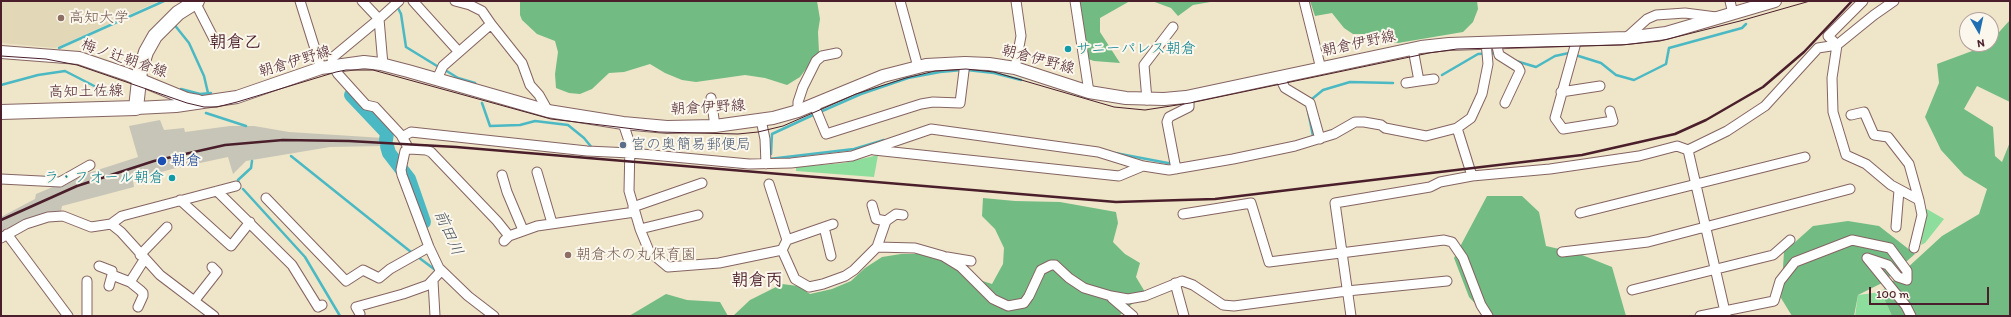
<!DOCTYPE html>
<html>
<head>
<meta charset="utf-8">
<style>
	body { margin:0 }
	#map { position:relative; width:2011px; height:317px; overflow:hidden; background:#efe5c8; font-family:Itim,sans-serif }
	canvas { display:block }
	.frame { position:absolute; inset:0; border:2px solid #4a1f2b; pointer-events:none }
	.north { position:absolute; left:1959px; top:12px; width:40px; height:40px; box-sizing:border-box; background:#fbf7ec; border:1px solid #b4a19f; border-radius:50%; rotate:171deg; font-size:11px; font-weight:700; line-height:16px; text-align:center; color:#4a1f2b }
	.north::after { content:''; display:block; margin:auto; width:14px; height:18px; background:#1f6fb2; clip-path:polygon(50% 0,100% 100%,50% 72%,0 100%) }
	.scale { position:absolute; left:1869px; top:287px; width:120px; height:18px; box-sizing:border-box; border:2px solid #4a1f2b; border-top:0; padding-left:5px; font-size:12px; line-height:14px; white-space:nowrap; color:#4a1f2b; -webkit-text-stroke:3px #fbf7ec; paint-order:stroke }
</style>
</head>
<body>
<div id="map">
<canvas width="2011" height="317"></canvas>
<div class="frame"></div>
<div class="north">N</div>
<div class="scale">100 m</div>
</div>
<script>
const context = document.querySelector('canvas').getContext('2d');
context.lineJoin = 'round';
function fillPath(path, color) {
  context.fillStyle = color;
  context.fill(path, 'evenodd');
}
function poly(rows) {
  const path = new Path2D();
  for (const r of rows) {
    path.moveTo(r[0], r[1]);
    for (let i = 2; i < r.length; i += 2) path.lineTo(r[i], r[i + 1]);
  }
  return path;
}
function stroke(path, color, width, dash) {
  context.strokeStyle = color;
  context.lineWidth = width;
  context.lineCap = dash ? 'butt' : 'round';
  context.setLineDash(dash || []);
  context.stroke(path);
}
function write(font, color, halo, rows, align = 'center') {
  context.font = font + ' Itim,"Klee One",sans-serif';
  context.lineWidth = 4;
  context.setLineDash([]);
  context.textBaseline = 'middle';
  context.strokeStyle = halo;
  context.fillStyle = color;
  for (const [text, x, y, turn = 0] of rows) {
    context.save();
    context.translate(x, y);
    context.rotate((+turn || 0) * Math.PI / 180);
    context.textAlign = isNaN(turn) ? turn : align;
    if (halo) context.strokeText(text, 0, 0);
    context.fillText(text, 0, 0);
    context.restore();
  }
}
const built = poly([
	[1,1,159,1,55,48,1,43]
]);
const industrial = poly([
	[160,120,164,130,184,128,185,132,230,126,254,126,289,132,383,138,382,146,330,147,246,161,233,174,228,157,172,169,133,180,134,187,62,206,61,211,34,217,1,231,1,217,35,199,36,194,79,176,138,157,129,126]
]);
const green = poly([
	[878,155,874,177,796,171,796,167,844,163],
	[1925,208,1944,219,1925,243,1921,245],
	[1881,292,1892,316,1855,316,1858,295]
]);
const forest = poly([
	[520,1,817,1,820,19,818,32,819,52,800,77,787,85,765,78,745,75,696,82,682,80,665,73,650,64,624,72,609,73,592,89,580,94,569,93,556,88,555,74,558,52,555,41,537,34,522,20,520,15],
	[1077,1,1130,1,1100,18,1100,32,1120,63,1094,61,1082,57],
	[1152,1,1216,1,1193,5,1178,16,1171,8],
	[1310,1,1477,1,1478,9,1473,22,1463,32,1398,43,1378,39,1369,34,1353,34,1344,28,1332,13,1315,16],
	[2010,20,2010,102,1977,86,1964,109,1993,127,1995,156,2002,162,2010,142,2010,316,1892,316,1881,292,1942,236,1979,214,1987,189,1964,175,1941,150,1925,117,1939,83,1937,64,1991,44,1991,41],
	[1487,196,1522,196,1539,212,1546,246,1577,253,1612,267,1626,316,1487,316,1469,297,1454,258],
	[983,198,1015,201,1060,202,1116,212,1118,223,1113,242,1125,254,1140,263,1136,277,1145,292,1119,316,733,316,750,300,782,284,798,286,810,294,832,289,851,281,865,268,882,257,901,254,926,254,943,261,970,277,992,284,1003,264,1004,248,995,229,982,216],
	[1848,221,1879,226,1915,254,1882,283,1858,295,1854,316,1792,316,1781,298,1784,252,1813,226],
	[666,294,687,300,720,302,728,316,629,316]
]);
const stream = poly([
	[397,6,401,14,406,47,437,66],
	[173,23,189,43,204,76,208,93],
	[59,48,164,1],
	[1516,61,1536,67,1555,56,1569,53,1601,63,1616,75,1634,80,1666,64,1669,48,1742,28,1746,24],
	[445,70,458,78,475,83,476,85],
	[967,70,994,73,1021,80],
	[1442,75,1478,54,1497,53],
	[1,85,38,75,65,71,102,90,114,93],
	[181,89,200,94,211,93],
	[1312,99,1323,90,1350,82,1393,83],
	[482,103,490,126,520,125,535,121,568,125,584,138,593,149],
	[1308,111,1313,136,1311,138],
	[820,112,861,94,908,78,940,72,962,70],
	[206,113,246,126],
	[1115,153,1173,164],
	[771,154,772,134,815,114],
	[291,156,411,252],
	[769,159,854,149,884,140],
	[239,184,238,180,251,168,252,161],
	[243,189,305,257,340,316],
	[418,257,434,269]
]);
const river = poly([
	[351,95,387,133,386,140],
	[387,146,389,153,409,179,424,222]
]);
const minor = poly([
	[300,1,321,68],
	[362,1,379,19,332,58,333,66,338,74,366,105,375,107,401,135,409,149],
	[413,1,459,52],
	[455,1,470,5,482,11,491,24],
	[900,1,918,67],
	[1075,1,1089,92],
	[1304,1,1321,69],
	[1730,1,1733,14],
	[195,2,215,41],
	[1626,38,1647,19,1656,15,1685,13,1716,17],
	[1577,39,1555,118,1563,129,1613,121,1610,111],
	[1496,42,1499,55,1518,67,1520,71,1505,103],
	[1837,45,1832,78,1833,112,1846,155,1866,164,1891,185,1919,200,1922,215,1914,248],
	[1837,45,1828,36,1863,1],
	[1413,49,1419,81,1434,79],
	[383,65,379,19,399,1],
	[1015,68,1021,36,1016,1],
	[1280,78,1285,88,1310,103,1320,139],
	[437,79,443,66,491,24,522,63,530,85,539,95,548,111],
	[1406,83,1419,81],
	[1561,92,1600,86],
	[711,98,715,126],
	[1147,100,1144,65,1173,27],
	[814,105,826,134,921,104,933,102,960,103,965,63],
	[798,111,798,102,803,87,816,61,822,56,837,53],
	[1851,115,1864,112,1874,135,1888,137,1909,164,1919,200],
	[761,120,765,139,766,164],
	[623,123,630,144,629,191,640,229,649,251,668,267,719,263,782,250,795,279,809,287,823,284,845,276,854,270,877,247,915,248,943,256,961,267,993,299,1008,306,1024,303,1029,296,1041,270,1051,265,1055,265,1069,278,1084,288,1111,296,1128,299,1145,296,1182,281,1193,285,1223,305,1234,306,1347,291,1447,281],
	[1457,128,1471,118,1482,94,1488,64,1486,42],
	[402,137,411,132,587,151,631,153,749,164,791,163,852,156,931,129,1098,152,1143,166,1169,170,1233,159,1295,146,1334,134,1355,122,1364,122,1381,125,1385,128,1426,136,1457,128,1472,176,1550,169,1639,156,1677,146,1688,150,1727,131,1765,106,1818,48,1837,45,1874,15,1894,1],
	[409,149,405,151,401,170,402,175,429,247,439,268,468,296,494,316],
	[409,149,426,150,431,152,497,221,509,236],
	[874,150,1119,176,1143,166],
	[1688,150,1726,316],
	[1176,169,1167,122,1169,117,1189,107,1189,96],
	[537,172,552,223],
	[502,175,507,192,523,230],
	[1,179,60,182,90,165],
	[769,184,787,240,782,250],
	[217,191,292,265,318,307,322,305],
	[266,198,346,281,363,270,379,278,390,269,429,247],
	[180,200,231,246,250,222],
	[872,205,876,219,886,221],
	[633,207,702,183],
	[1580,213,1805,157],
	[1183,214,1251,203,1269,262,1444,240,1452,242,1463,258,1481,305,1488,316],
	[111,224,122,216,236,186],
	[824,227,831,256],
	[1896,227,1899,190],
	[640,229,698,215],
	[7,234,68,316],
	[1,238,26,224,48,217,63,216,91,227,111,224,121,232,160,275,214,316],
	[787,240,833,224],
	[504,241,509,236,537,226,635,212],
	[877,247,886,221,896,214,903,215],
	[1562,252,1648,242,1850,189],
	[140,255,167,227],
	[947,257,971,261],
	[99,266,112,271,112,275,130,282,140,290,143,293,143,296,138,307],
	[433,281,435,316],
	[130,282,144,260],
	[1175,283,1184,316],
	[109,286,112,275],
	[1632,290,1773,255,1790,240],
	[1112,298,1133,316],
	[195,300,217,272,212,267],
	[360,314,356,307,403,294,428,285,441,271],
	[87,316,87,281],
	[1351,316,1335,203,1430,187,1440,182,1472,176],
	[1700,316,1774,301,1780,281,1795,262,1852,240,1890,248,1907,271,1907,280,1898,277,1888,265,1867,258,1906,306,1911,316]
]);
const secondary = poly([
	[1,52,79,58,126,74,187,99,198,101],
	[136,108,176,106,237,97,321,68,364,62,381,64,408,71,548,111,623,123,667,127,715,126,773,118,798,111,883,76,926,65,965,63,989,64,1015,68,1089,92,1126,98,1164,99,1186,97,1421,47,1449,44,1626,38,1666,33,1775,1]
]);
const primary = poly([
	[1,112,136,108,140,71,146,52,155,36,178,13,197,1]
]);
const tram = poly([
	[1,56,46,59,77,65,187,103,204,107,217,107,237,102,336,72,346,70,373,70,551,119,659,132,738,134,758,132,783,126,856,94,906,78,935,71,966,69,994,72,1114,107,1145,110,1190,103,1429,53,1457,49,1622,45,1660,41,1740,21,1810,1]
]);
const rail = poly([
	[1,220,77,186,154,161,225,145,283,140,349,141,456,147,1116,202,1215,199,1297,189,1582,155,1675,134,1706,120,1763,87,1804,52,1852,1]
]);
const markers = [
	[61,18,4,"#8d6e63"],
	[1068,49,4,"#0f9aa8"],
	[623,145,4,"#5c6f8a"],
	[162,161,5,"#1a4fb4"],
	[172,178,4,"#0f9aa8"],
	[568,255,4,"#8d6e63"]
];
const educationNames = [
	["高知大学",69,18],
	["朝倉木の丸保育園",576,255]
];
const streetNames = [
	["朝倉伊野線",1359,44,-12],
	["梅ノ辻朝倉線",124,59,19],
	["朝倉伊野線",1038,60,15],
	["朝倉伊野線",295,62,-17],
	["高知土佐線",86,92,-1],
	["朝倉伊野線",708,108,-3]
];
const cultureNames = [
	["サニーパレス朝倉",1076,49],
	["ラ・フオール朝倉",164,178,"right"]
];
const serviceNames = [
	["宮の奥簡易郵便局",631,145]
];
const transitNames = [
	["朝倉",171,161]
];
const waterNames = [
	["前田川",448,233,66]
];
const quarterNames = [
	["朝倉乙",235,43],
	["朝倉丙",757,281]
];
fillPath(built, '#e2d7b7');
fillPath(industrial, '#c7c5b8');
fillPath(green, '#8ddd9c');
fillPath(forest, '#72bc84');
stroke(stream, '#4bb9c4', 2.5);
stroke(river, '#4bb9c4', 14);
stroke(minor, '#846462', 11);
stroke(secondary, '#846462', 14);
stroke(primary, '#846462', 16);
stroke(minor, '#fff', 9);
stroke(secondary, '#fff', 12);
stroke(primary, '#fff', 14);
stroke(tram, '#4a1f2b', 1);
stroke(rail, '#4a1f2b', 2.5);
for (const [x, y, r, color] of markers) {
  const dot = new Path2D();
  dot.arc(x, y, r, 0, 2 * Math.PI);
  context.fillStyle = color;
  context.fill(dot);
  stroke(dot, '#fbf7ec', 1.5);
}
write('15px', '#785e54', '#fbf7ec', educationNames, 'left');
write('15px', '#4a1f2b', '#fbf7ec', streetNames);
write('15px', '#0d838f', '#fbf7ec', cultureNames, 'left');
write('15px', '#4e5e75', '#fbf7ec', serviceNames, 'left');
write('15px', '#164399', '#fbf7ec', transitNames, 'left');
write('italic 16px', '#4a5561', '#fbf7ec', waterNames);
write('bold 17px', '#4a1f2b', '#fbf7ec', quarterNames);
</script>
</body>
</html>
